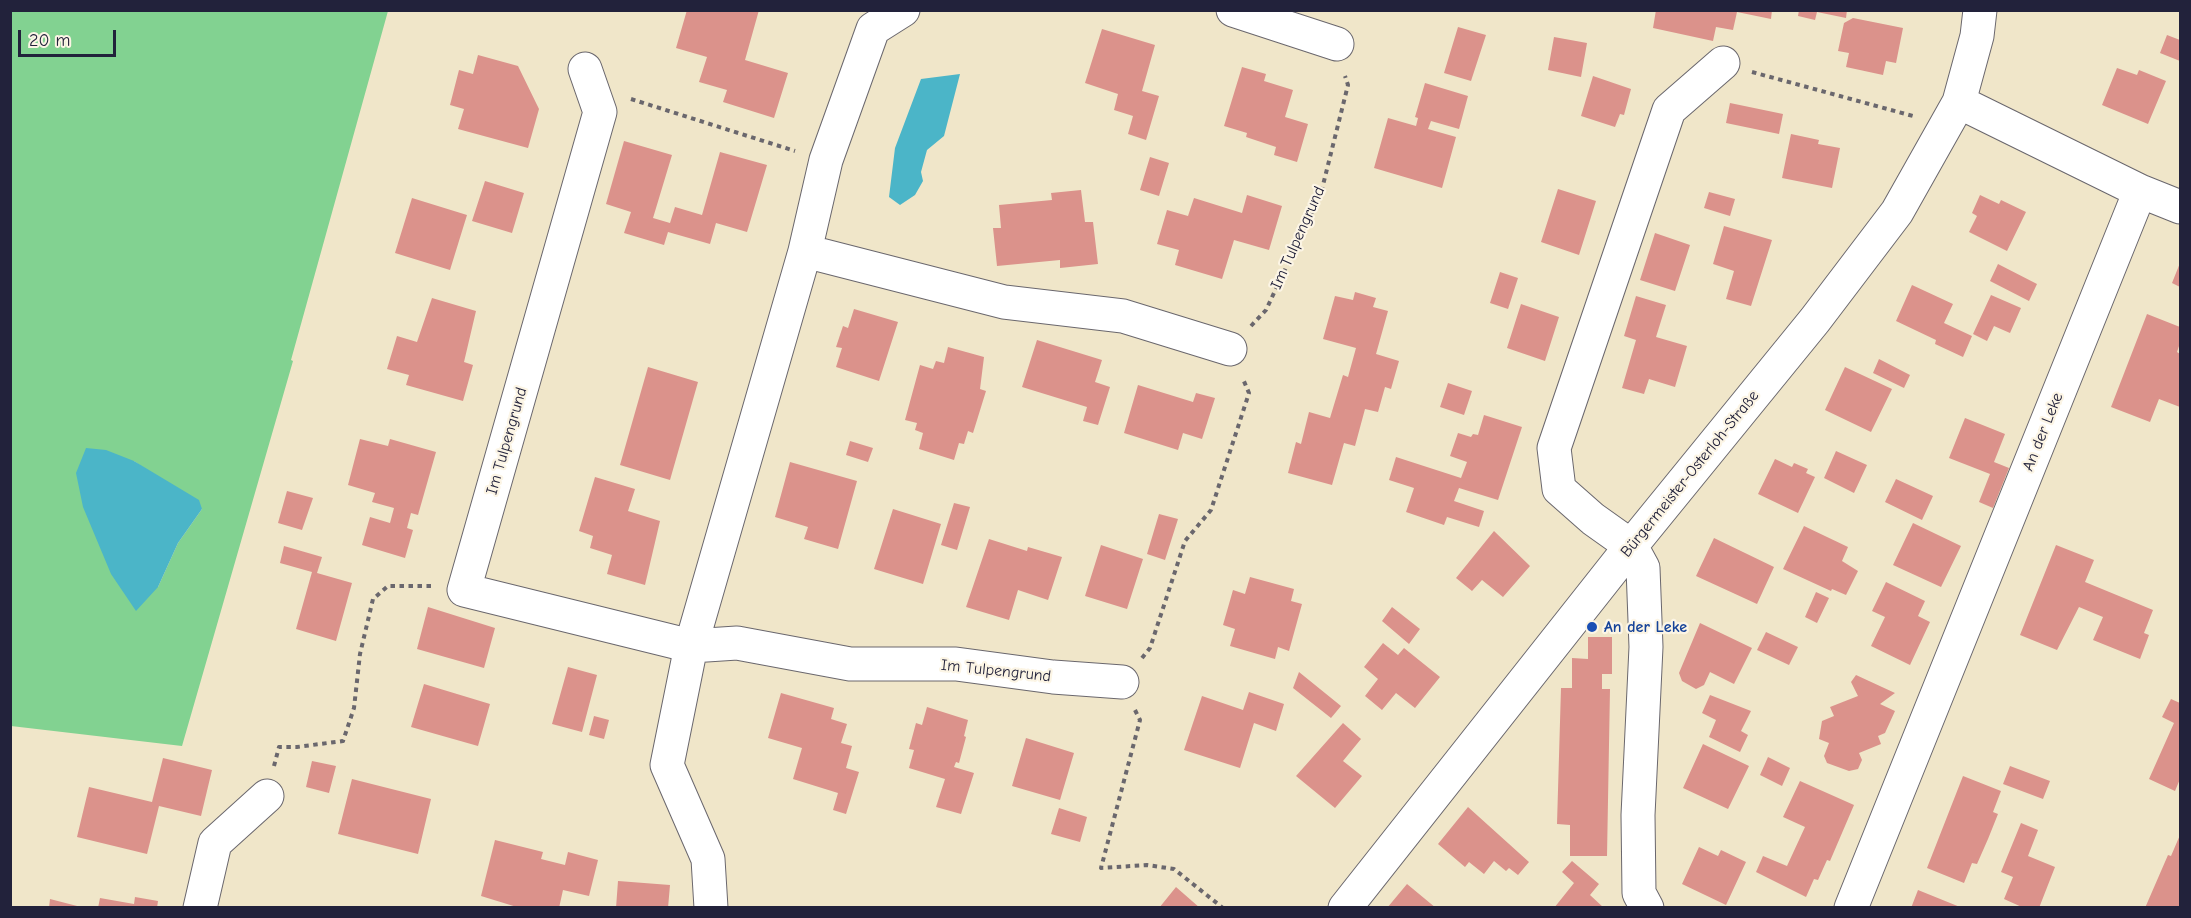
<!DOCTYPE html>
<html>
<head>
<meta charset="utf-8">
<style>
	body { margin:0 }
	#map { position:relative; width:2191px; height:918px; overflow:hidden; background:#f0e6c9; font-family:"Comic Neue",sans-serif }
	canvas { display:block }
	.frame { position:absolute; inset:0; border:12px solid #22223b; pointer-events:none }
	.scale { position:absolute; left:18px; top:30px; width:98px; height:27px; box-sizing:border-box; border:3px solid #22223b; border-top:0; padding-left:8px; font-size:18px; line-height:21px; white-space:nowrap; color:#22223b; -webkit-text-stroke:4px #fcf5e5; paint-order:stroke }
</style>
</head>
<body>
<div id="map">
<canvas width="2191" height="918"></canvas>
<div class="frame"></div>
<div class="scale">20 m</div>
</div>
<script>
const context = document.querySelector('canvas').getContext('2d');
context.lineJoin = 'round';
function fillPath(path, color) {
  context.fillStyle = color;
  context.fill(path, 'evenodd');
}
function poly(rows) {
  const path = new Path2D();
  for (const r of rows) {
    path.moveTo(r[0], r[1]);
    for (let i = 2; i < r.length; i += 2) path.lineTo(r[i], r[i + 1]);
  }
  return path;
}
function stroke(path, color, width, dash) {
  context.strokeStyle = color;
  context.lineWidth = width;
  context.lineCap = dash ? 'butt' : 'round';
  context.setLineDash(dash || []);
  context.stroke(path);
}
function write(font, color, halo, rows, align = 'center') {
  context.font = font + ' "Comic Neue",sans-serif';
  context.lineWidth = 4.5;
  context.setLineDash([]);
  context.textBaseline = 'middle';
  context.strokeStyle = halo;
  context.fillStyle = color;
  for (const [text, x, y, turn = 0] of rows) {
    context.save();
    context.translate(x, y);
    context.rotate((+turn || 0) * Math.PI / 180);
    context.textAlign = isNaN(turn) ? turn : align;
    if (halo) context.strokeText(text, 0, 0);
    context.fillText(text, 0, 0);
    context.restore();
  }
}
const green = poly([
	[11,11,388,11,291,360,293,361,182,746,11,726],
	[134,461,202,509,178,543,158,587]
]);
const water = poly([
	[960,74,944,136,927,150,921,172,923,181,915,195,900,205,889,197,895,148,921,79],
	[86,448,106,450,134,461,199,500,202,509,178,543,158,587,136,611,111,574,83,507,76,473]
]);
const building = poly([
	[687,10,759,10,745,60,788,73,774,118,723,102,727,90,699,82,707,57,676,48],
	[1656,10,1772,10,1771,19,1737,12,1733,30,1716,27,1713,41,1653,28],
	[1799,10,1847,10,1846,18,1817,12,1815,20,1798,16],
	[1853,18,1903,28,1896,63,1886,61,1883,75,1846,67,1849,53,1838,51,1844,23],
	[1458,27,1486,35,1471,81,1444,73],
	[1102,29,1155,45,1142,91,1159,96,1146,140,1128,134,1133,116,1114,110,1118,94,1085,83],
	[2167,35,2180,40,2180,61,2160,53],
	[1554,37,1587,43,1581,77,1548,70],
	[478,55,518,66,539,109,528,148,458,129,464,109,450,105,459,70,473,74],
	[1242,67,1266,74,1264,81,1293,90,1285,117,1308,124,1297,162,1274,155,1276,147,1246,137,1247,133,1224,126],
	[2117,68,2137,75,2139,70,2166,81,2148,124,2102,105],
	[1593,76,1631,89,1624,115,1620,114,1615,127,1581,116],
	[1425,83,1468,96,1459,129,1431,121,1428,129,1456,137,1442,188,1374,168,1388,118,1416,126,1418,118,1415,117],
	[1730,103,1783,114,1779,134,1726,123],
	[1791,134,1819,140,1818,144,1840,148,1832,188,1782,178],
	[624,141,672,155,653,218,670,223,675,207,702,215,720,152,767,165,747,232,716,223,710,244,668,232,664,245,624,233,631,212,606,204],
	[1150,157,1169,163,1159,196,1140,190],
	[485,181,524,193,512,233,472,221],
	[1558,189,1596,201,1579,255,1541,242],
	[1081,190,1085,222,1093,222,1098,264,1060,268,1060,260,997,266,993,228,1001,228,999,205,1052,200,1051,193],
	[1709,192,1735,199,1730,216,1704,208],
	[1247,195,1282,206,1269,250,1234,240,1222,279,1175,265,1179,250,1157,244,1167,210,1188,216,1194,198,1242,213],
	[1980,195,1999,204,2001,200,2026,212,2007,251,1969,232,1977,216,1972,213],
	[412,198,467,215,450,270,395,253],
	[1724,226,1772,240,1751,306,1726,299,1734,271,1713,264],
	[1655,233,1690,245,1675,291,1640,280],
	[2180,263,2180,287,2172,283],
	[1998,264,2037,284,2029,301,1990,281],
	[1500,272,1518,278,1508,309,1490,303],
	[1912,285,1953,304,1944,323,1972,336,1963,357,1935,344,1936,340,1896,321],
	[1355,292,1376,298,1373,307,1388,311,1376,354,1399,361,1391,389,1385,387,1378,412,1365,409,1355,446,1344,443,1332,485,1288,473,1296,442,1301,444,1309,412,1330,418,1343,375,1348,377,1356,348,1323,339,1335,296,1353,300],
	[1991,295,2021,308,2010,333,1994,326,1987,341,1973,334],
	[1636,296,1666,305,1656,337,1687,346,1675,387,1649,379,1644,394,1622,388,1636,340,1624,336],
	[432,298,476,311,464,362,473,365,463,401,406,385,409,375,387,369,397,336,417,342],
	[1521,304,1559,317,1545,361,1507,348],
	[854,309,898,322,879,381,836,367,842,348,836,347,843,326,848,328],
	[2147,314,2180,327,2180,343,2177,352,2180,354,2180,407,2159,399,2150,422,2111,407],
	[1037,340,1102,360,1095,382,1110,387,1098,425,1083,421,1087,407,1022,387],
	[948,347,984,357,980,389,986,391,973,433,968,431,964,444,959,443,954,460,919,449,923,433,915,430,917,423,905,420,920,365,933,369,936,361,944,363],
	[1879,359,1910,375,1904,388,1873,373],
	[648,367,698,382,670,480,620,465],
	[1845,367,1892,389,1871,432,1825,410],
	[1448,383,1472,391,1464,415,1440,407],
	[1138,385,1193,402,1196,393,1215,398,1202,439,1183,433,1178,450,1124,433],
	[1484,415,1522,427,1498,500,1459,488,1454,501,1484,511,1479,527,1447,517,1444,525,1406,512,1414,488,1389,480,1396,457,1461,478,1467,462,1450,456,1458,433,1471,437,1473,434,1478,435],
	[1965,418,2005,434,1994,462,2009,468,1993,508,1979,502,1990,474,1949,458],
	[360,439,388,446,390,439,436,452,418,515,411,513,407,528,413,530,405,558,362,545,370,517,390,523,394,508,372,502,375,493,348,485],
	[850,441,873,448,868,462,846,455],
	[1836,451,1867,465,1854,493,1824,478],
	[1775,459,1792,467,1794,463,1808,469,1806,473,1815,477,1798,513,1758,494],
	[790,462,857,481,838,549,804,539,808,527,775,517],
	[595,477,635,489,628,511,660,521,645,585,607,574,612,555,590,548,593,536,579,531],
	[1896,479,1933,496,1922,520,1885,502],
	[287,491,313,498,302,530,278,523],
	[954,503,970,507,957,550,941,545],
	[893,509,941,524,923,584,874,569],
	[1159,514,1178,519,1165,560,1147,554],
	[1913,523,1961,546,1941,587,1893,565],
	[1804,526,1848,547,1842,561,1858,571,1846,595,1832,589,1831,591,1783,569],
	[1494,531,1530,566,1503,597,1482,580,1472,591,1456,578],
	[1714,538,1774,567,1757,604,1696,576],
	[989,539,1027,551,1028,547,1062,557,1048,600,1018,590,1009,620,966,607],
	[1101,545,1143,559,1127,609,1085,596],
	[2056,545,2094,560,2085,582,2153,610,2144,633,2149,635,2140,659,2093,640,2103,617,2079,607,2057,650,2020,635],
	[284,546,322,557,317,573,352,583,336,641,296,629,312,572,280,563],
	[1250,577,1294,589,1291,601,1302,604,1289,651,1278,647,1275,659,1230,646,1235,629,1223,625,1233,590,1245,594],
	[1886,582,1925,601,1918,616,1930,622,1910,665,1871,646,1885,617,1872,611],
	[1816,592,1829,598,1817,623,1805,617],
	[428,607,495,628,484,668,417,649],
	[1392,607,1420,629,1409,644,1382,621],
	[1700,623,1752,648,1734,684,1710,672,1704,685,1696,689,1682,681,1679,673],
	[1766,632,1798,647,1789,665,1757,650],
	[1588,637,1612,637,1612,674,1602,674,1602,689,1610,689,1607,856,1570,856,1570,825,1557,824,1561,688,1572,688,1572,658,1588,659],
	[1383,643,1398,655,1404,648,1440,677,1415,708,1396,693,1382,710,1365,696,1378,679,1364,667],
	[568,667,597,675,582,732,552,724],
	[1299,672,1341,706,1331,718,1293,688],
	[1856,675,1895,693,1880,704,1895,711,1885,733,1878,736,1881,744,1859,753,1862,760,1858,769,1849,771,1827,763,1824,756,1829,743,1819,739,1822,721,1834,716,1830,707,1858,696,1851,682],
	[424,684,490,704,478,746,411,727],
	[1249,692,1284,704,1276,731,1254,723,1240,768,1184,750,1202,696,1243,710],
	[781,693,834,708,831,719,847,724,841,743,852,746,846,768,859,772,846,814,833,810,838,793,793,779,802,748,768,738],
	[1710,695,1751,711,1741,731,1748,735,1740,752,1709,737,1716,720,1702,713],
	[2171,699,2180,703,2180,779,2175,791,2149,779,2174,723,2162,717],
	[927,707,968,720,964,736,966,737,959,763,956,762,954,767,974,773,961,814,936,807,945,779,909,768,914,750,909,749,916,723,922,725],
	[594,716,609,720,604,739,589,735],
	[1343,723,1361,739,1343,761,1362,776,1335,808,1296,776],
	[1026,738,1074,753,1060,800,1012,786],
	[1703,744,1749,766,1728,809,1683,788],
	[1768,757,1790,768,1782,786,1760,775],
	[163,758,212,770,201,816,159,806,147,854,77,837,89,787,152,802],
	[312,761,336,766,329,793,306,787],
	[2010,766,2050,781,2043,799,2003,784],
	[1963,776,2001,791,1993,812,1998,814,1988,839,1977,864,1972,863,1964,883,1927,868],
	[352,779,431,799,418,854,338,834],
	[1800,781,1854,805,1830,861,1827,860,1818,880,1814,879,1806,897,1756,872,1763,856,1787,866,1805,827,1783,817],
	[1468,807,1529,862,1518,875,1509,868,1506,871,1494,861,1484,874,1469,862,1465,867,1438,844],
	[1059,808,1087,817,1080,842,1051,834],
	[2021,823,2038,830,2028,856,2055,867,2039,908,2024,908,2004,899,2013,877,2001,872],
	[2180,835,2180,908,2145,908,2168,855,2171,856],
	[495,840,543,852,541,859,565,865,568,852,598,860,589,896,563,890,559,908,520,908,481,896],
	[1699,847,1718,856,1721,850,1746,862,1726,905,1682,884],
	[1572,861,1599,884,1590,895,1604,908,1554,908,1574,883,1562,872],
	[618,881,670,885,668,908,616,908],
	[1407,884,1436,908,1387,908],
	[1176,887,1200,908,1159,908],
	[1918,890,1960,907,1960,908,1911,908],
	[135,897,158,901,157,908,98,908,100,898,134,904],
	[50,899,81,907,81,908,49,908]
]);
const path = poly([
	[1752,72,1913,116],
	[631,99,795,151],
	[1251,326,1266,310,1321,193,1348,85,1345,76],
	[1142,658,1150,648,1185,541,1211,510,1249,393,1243,379],
	[1135,710,1140,720,1101,868,1147,865,1174,869,1223,908],
	[274,766,279,747,297,747,343,741,354,708,360,654,373,599,388,586,434,586]
]);
const minor = poly([
	[1233,10,1337,44],
	[585,69,600,112,464,590,691,646,737,643,850,664,956,664,1053,677,1122,682],
	[1959,102,2140,191,2180,207],
	[805,251,826,160,873,29,903,10],
	[200,908,215,843,267,796],
	[711,908,708,859,667,765,691,646,805,251,1004,302,1123,316,1230,349],
	[1345,908,1631,546,1815,320,1897,212,1959,102,1977,36,1980,10],
	[1647,908,1639,893,1638,815,1646,647,1643,568,1631,546,1593,519,1559,489,1554,448,1669,110,1723,63],
	[1851,908,2140,191]
]);
const markers = [
	[1592,627,6,"#1a4fb4"]
];
const streetNames = [
	["Im Tulpengrund",1298,238,-66],
	["An der Leke",2043,432,-68],
	["Im Tulpengrund",507,441,-74],
	["Bürgermeister-Osterloh-Straße",1690,474,-51],
	["Im Tulpengrund",996,671,6]
];
const transitNames = [
	["An der Leke",1604,627]
];
fillPath(green, '#82d291');
fillPath(water, '#4bb5c8');
fillPath(building, '#db928b');
stroke(minor, '#6a676d', 35);
stroke(path, '#6a676d', 4, [4.5, 4.5]);
stroke(minor, '#fff', 33);
for (const [x, y, r, color] of markers) {
  const dot = new Path2D();
  dot.arc(x, y, r, 0, 2 * Math.PI);
  context.fillStyle = color;
  context.fill(dot);
  stroke(dot, '#fcf5e5', 2);
}
write('16px', '#22223b', '#fcf5e5', streetNames);
write('bold 16px', '#164399', '#fcf5e5', transitNames, 'left');
</script>
</body>
</html>
